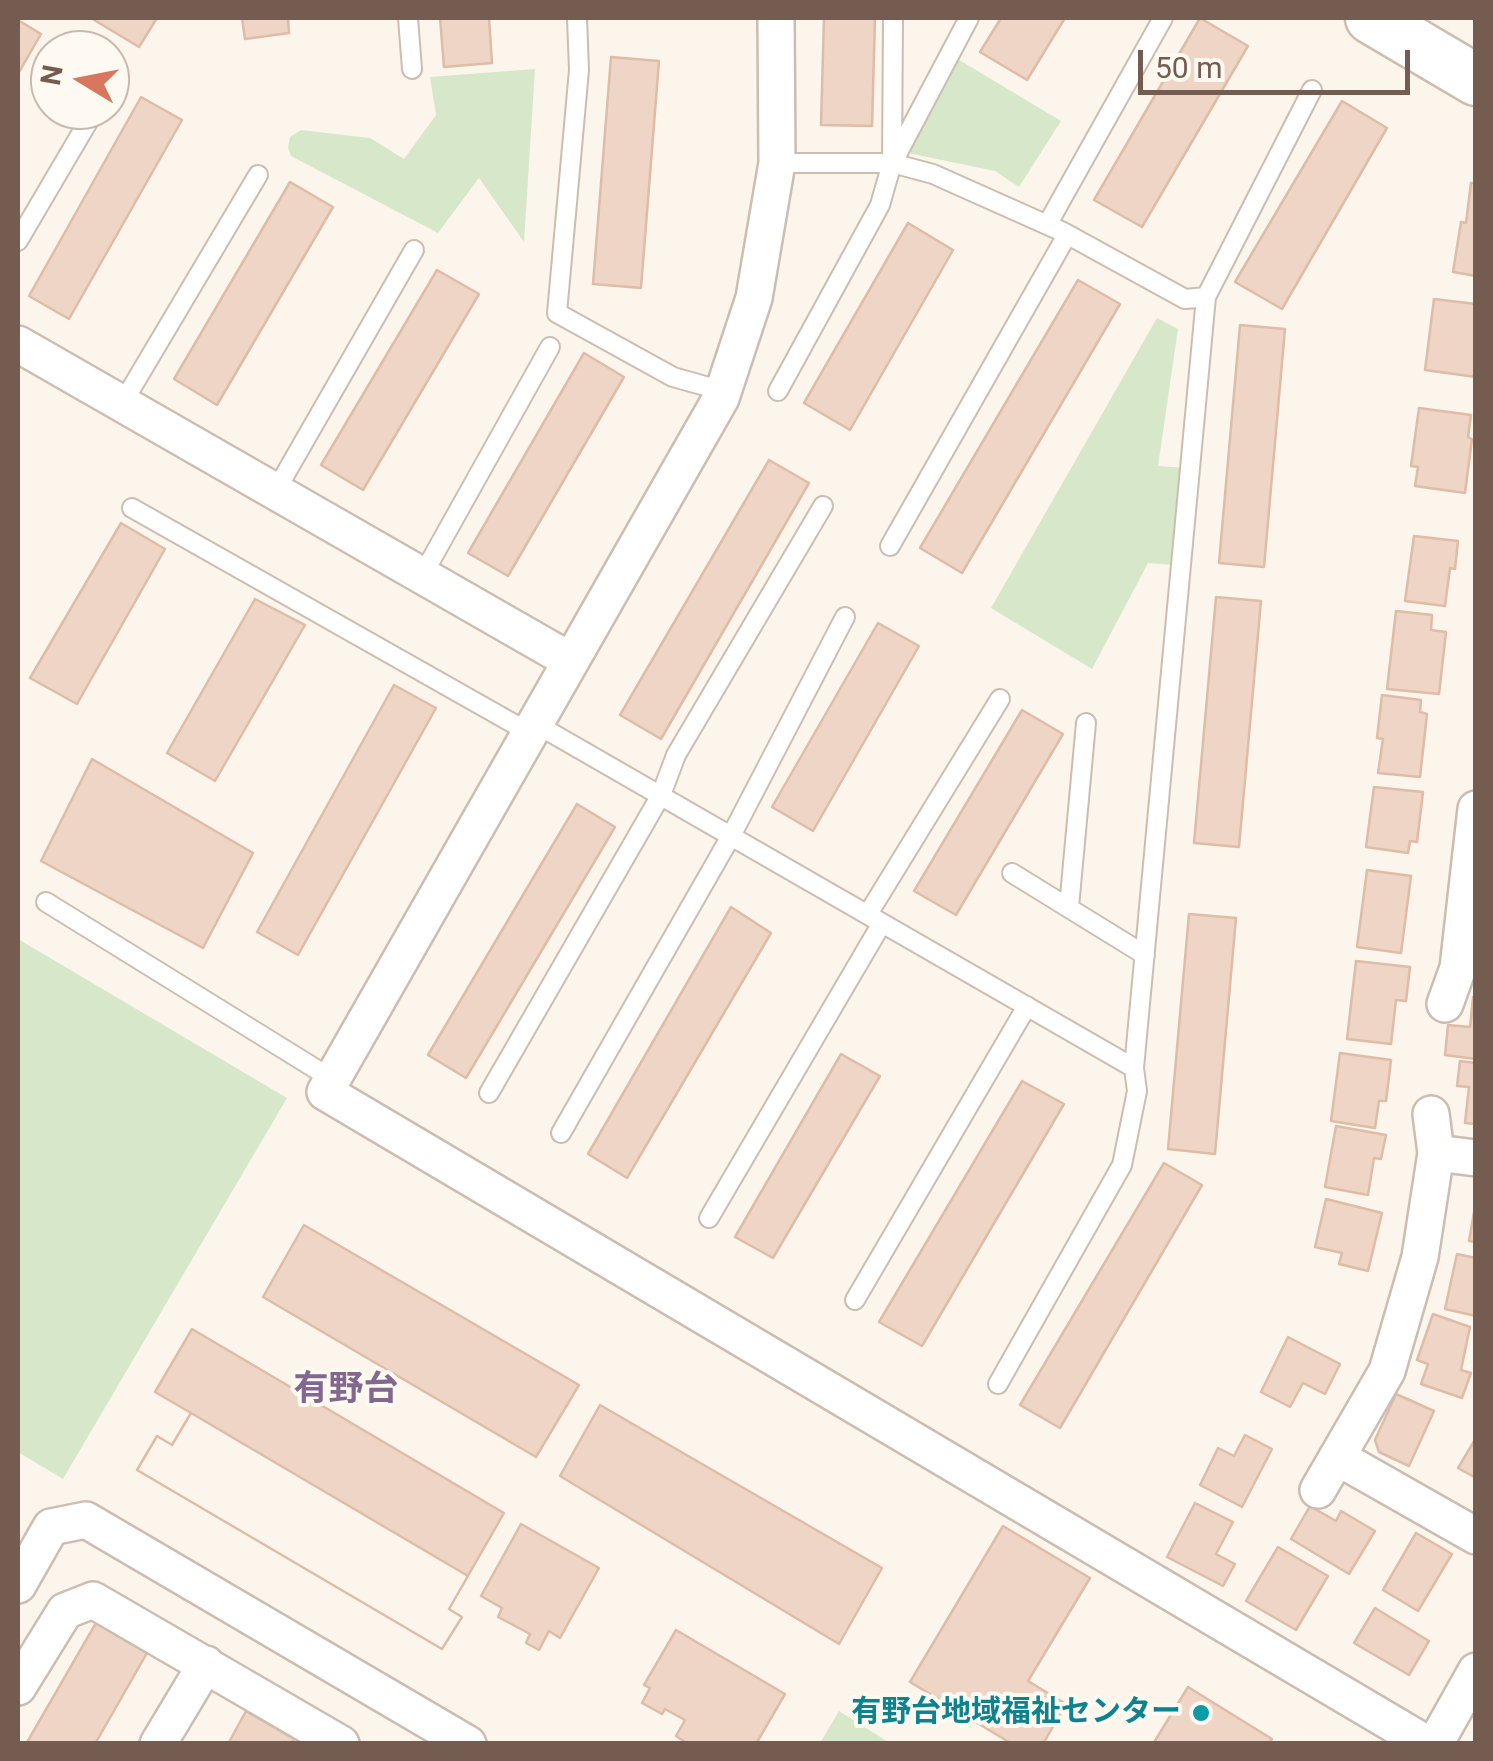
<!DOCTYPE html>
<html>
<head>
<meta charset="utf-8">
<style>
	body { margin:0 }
	#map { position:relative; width:1493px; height:1761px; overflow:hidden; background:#fbf5eb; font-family:Roboto,sans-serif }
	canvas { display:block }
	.frame { position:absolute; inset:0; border:20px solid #745c50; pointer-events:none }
	.north { position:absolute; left:30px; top:30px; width:100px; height:100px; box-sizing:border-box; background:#fef9f1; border:2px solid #c7bab1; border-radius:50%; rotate:280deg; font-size:28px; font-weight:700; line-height:40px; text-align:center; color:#745c50 }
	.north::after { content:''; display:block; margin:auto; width:35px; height:45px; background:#d8775d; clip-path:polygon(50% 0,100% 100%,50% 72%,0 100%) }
	.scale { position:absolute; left:1138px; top:50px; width:272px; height:45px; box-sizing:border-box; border:5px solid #745c50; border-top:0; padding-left:12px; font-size:30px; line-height:35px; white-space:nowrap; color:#745c50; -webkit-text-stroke:8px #fef9f1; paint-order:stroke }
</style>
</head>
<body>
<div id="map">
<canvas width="1493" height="1761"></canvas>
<div class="frame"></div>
<div class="north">N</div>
<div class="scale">50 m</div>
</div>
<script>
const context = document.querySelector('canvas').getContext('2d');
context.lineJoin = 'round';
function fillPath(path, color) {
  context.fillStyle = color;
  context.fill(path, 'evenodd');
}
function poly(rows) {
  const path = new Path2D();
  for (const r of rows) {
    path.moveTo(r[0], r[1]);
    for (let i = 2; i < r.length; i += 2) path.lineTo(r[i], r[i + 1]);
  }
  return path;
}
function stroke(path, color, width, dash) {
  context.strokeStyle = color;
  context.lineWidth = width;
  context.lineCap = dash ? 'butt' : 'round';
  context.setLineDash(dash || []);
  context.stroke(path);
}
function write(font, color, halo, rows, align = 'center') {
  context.font = font + ' Roboto,"Noto Sans JP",sans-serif';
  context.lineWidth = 8;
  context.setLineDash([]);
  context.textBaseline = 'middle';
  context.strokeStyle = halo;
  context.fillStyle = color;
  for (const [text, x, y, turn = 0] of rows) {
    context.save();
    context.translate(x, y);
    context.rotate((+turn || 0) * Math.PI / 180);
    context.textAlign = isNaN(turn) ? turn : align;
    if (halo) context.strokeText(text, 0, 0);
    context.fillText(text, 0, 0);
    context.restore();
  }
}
const green = poly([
	[956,58,1061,121,1019,187,995,171,903,152],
	[535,69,524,242,479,178,438,233,291,156,288,148,290,137,301,130,370,138,404,159,436,115,430,77],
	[1157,318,1178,329,1158,466,1187,468,1176,565,1148,563,1092,669,991,608],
	[18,939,287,1098,63,1479,18,1452],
	[839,1711,890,1743,820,1743]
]);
const building = poly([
	[91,18,157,18,139,47,91,18],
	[242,18,288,18,289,33,245,39,242,18],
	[440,18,489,18,492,63,444,67,440,18],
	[824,18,875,18,872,126,821,125,824,18],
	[1001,18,1065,18,1027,80,980,52,1001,18],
	[1200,18,1248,46,1142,227,1094,200,1200,18],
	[18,20,41,34,18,74,18,20],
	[611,57,659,61,641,288,593,284,611,57],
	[141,97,182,120,69,319,29,296,141,97],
	[1342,101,1387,128,1282,309,1235,282,1342,101],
	[290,182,333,207,217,405,174,379,290,182],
	[1471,183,1476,183,1476,276,1453,272,1461,222,1466,223,1471,183],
	[908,223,953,250,850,430,804,403,908,223],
	[437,270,479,294,363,490,321,465,437,270],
	[1078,280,1120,304,962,573,920,548,1078,280],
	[1434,299,1476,304,1476,377,1425,370,1434,299],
	[1240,325,1285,329,1264,567,1219,563,1240,325],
	[584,353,624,377,508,576,468,553,584,353],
	[1419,408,1471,415,1468,437,1472,439,1465,493,1415,486,1418,467,1411,466,1419,408],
	[769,460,809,483,661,739,620,715,769,460],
	[121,523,165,549,77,704,30,678,121,523],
	[1414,536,1458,541,1455,569,1450,568,1445,606,1405,601,1414,536],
	[1216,597,1261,601,1239,847,1194,843,1216,597],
	[255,599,305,625,215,781,167,753,255,599],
	[1396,611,1432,615,1431,630,1446,632,1439,694,1387,689,1396,611],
	[878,623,919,646,813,831,772,807,878,623],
	[394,685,436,708,298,955,257,932,394,685],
	[1382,695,1421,700,1420,712,1427,714,1420,777,1378,773,1383,739,1377,738,1382,695],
	[1022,710,1063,734,956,915,914,891,1022,710],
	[92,759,253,853,203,948,41,861,92,759],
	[1374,787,1423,792,1417,842,1410,841,1408,853,1366,847,1374,787],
	[577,804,615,827,466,1078,428,1055,577,804],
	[1367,870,1411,876,1401,953,1357,947,1367,870],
	[731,907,771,933,627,1178,588,1154,731,907],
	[1189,914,1236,918,1215,1154,1168,1149,1189,914],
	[1356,961,1410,967,1406,1001,1396,1000,1391,1044,1347,1039,1356,961],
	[1473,997,1476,1059,1445,1055,1448,1025,1470,1027,1473,997],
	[1340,1053,1391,1060,1386,1101,1379,1101,1375,1128,1331,1121,1340,1053],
	[841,1054,880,1076,773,1258,735,1237,841,1054],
	[1460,1061,1476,1063,1476,1124,1465,1123,1469,1087,1457,1086,1460,1061],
	[1022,1081,1064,1104,922,1346,879,1322,1022,1081],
	[1336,1126,1386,1135,1381,1159,1374,1158,1368,1195,1325,1187,1336,1126],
	[1164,1163,1202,1185,1060,1428,1020,1405,1164,1163],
	[1326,1199,1382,1213,1368,1271,1339,1264,1342,1253,1315,1247,1326,1199],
	[1474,1212,1476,1212,1476,1242,1469,1241,1474,1212],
	[304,1225,579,1385,536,1457,263,1297,304,1225],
	[1457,1254,1476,1258,1476,1316,1445,1309,1457,1254],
	[1433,1314,1470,1327,1461,1370,1471,1373,1462,1398,1421,1384,1428,1364,1417,1360,1433,1314],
	[192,1329,504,1513,449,1609,462,1617,442,1649,137,1470,157,1436,172,1445,191,1413,155,1392,192,1329],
	[1288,1337,1340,1364,1325,1394,1303,1383,1290,1407,1261,1392,1288,1337],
	[1396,1394,1434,1411,1409,1466,1379,1452,1375,1440,1396,1394],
	[600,1405,882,1568,839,1644,560,1476,600,1405],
	[191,1413,468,1576,449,1609,462,1617,442,1649,137,1470,157,1436,172,1445,191,1413],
	[1245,1435,1272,1449,1242,1507,1200,1485,1218,1448,1234,1456,1245,1435],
	[1476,1438,1476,1478,1458,1468,1476,1438],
	[1195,1503,1233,1522,1216,1554,1235,1564,1223,1586,1167,1557,1195,1503],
	[1310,1506,1336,1521,1341,1511,1375,1531,1349,1574,1291,1539,1310,1506],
	[521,1524,599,1568,560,1638,549,1631,539,1650,526,1643,530,1634,498,1617,502,1608,481,1596,521,1524],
	[1003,1526,1090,1578,1028,1681,1066,1704,1043,1744,1012,1744,910,1682,1003,1526],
	[1416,1533,1452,1554,1418,1611,1383,1590,1416,1533],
	[1278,1547,1328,1576,1296,1630,1246,1601,1278,1547],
	[1375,1608,1429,1641,1409,1675,1354,1643,1375,1608],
	[96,1623,147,1653,95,1744,26,1744,96,1623],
	[676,1630,785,1694,756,1744,688,1744,676,1736,685,1720,665,1709,662,1714,642,1703,650,1688,644,1685,676,1630],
	[1188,1687,1272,1739,1269,1744,1153,1744,1188,1687],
	[246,1711,294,1739,292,1744,228,1744,246,1711]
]);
const lane = poly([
	[408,18,412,69],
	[577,18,579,70,557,313,673,377,723,391],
	[895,158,969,18],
	[777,163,892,163,933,174,1063,232,1185,299,1206,297],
	[1047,225,1163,18],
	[18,241,95,110],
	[778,391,880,205,892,163,893,18],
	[122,404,258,175],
	[275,492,414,250],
	[132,508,530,733],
	[890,546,1067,235],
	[422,576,550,347],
	[536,724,1134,1068],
	[1012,873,1145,955],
	[46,902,332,1079],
	[1069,907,1086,723],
	[868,914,1000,699],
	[489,1093,661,795,676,755,823,506],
	[561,1133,731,836,845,617],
	[709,1218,882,923],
	[855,1300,1027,1006],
	[998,1384,1122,1165,1137,1091,1134,1068,1206,297,1312,90]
]);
const street = poly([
	[776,18,777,163,754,298,721,398,325,1092,1427,1744],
	[18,344,571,661],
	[1445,1004,1458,968,1476,809],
	[1436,1153,1476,1158],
	[1337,1457,1476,1536],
	[1318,1490,1387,1371,1420,1257,1436,1153,1431,1114],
	[18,1585,51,1527,86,1520,468,1744],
	[18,1687,65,1611,93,1600,341,1744],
	[158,1744,206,1664],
	[1435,1744,1476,1671]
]);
const secondary = poly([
	[1371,18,1476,80]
]);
const markers = [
	[1201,1713,10,"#0f9aa8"]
];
const cultureNames = [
	["有野台地域福祉センター",1181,1713]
];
const quarterNames = [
	["有野台",346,1391]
];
fillPath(green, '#d7e8ca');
fillPath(building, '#eed5c5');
stroke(building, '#dfbca7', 2.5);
stroke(lane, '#ccbdb2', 22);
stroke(street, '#ccbdb2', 40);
stroke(secondary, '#cebdaf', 55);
stroke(lane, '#fff', 18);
stroke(street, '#fff', 35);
stroke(secondary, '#fff', 50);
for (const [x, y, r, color] of markers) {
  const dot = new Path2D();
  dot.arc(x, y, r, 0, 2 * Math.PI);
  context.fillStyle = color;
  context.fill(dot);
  stroke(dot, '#fef9f1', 4);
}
write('bold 30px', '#0d838f', '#fef9f1', cultureNames, 'right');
write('bold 35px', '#82688f', '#fef9f1', quarterNames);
</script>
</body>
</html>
